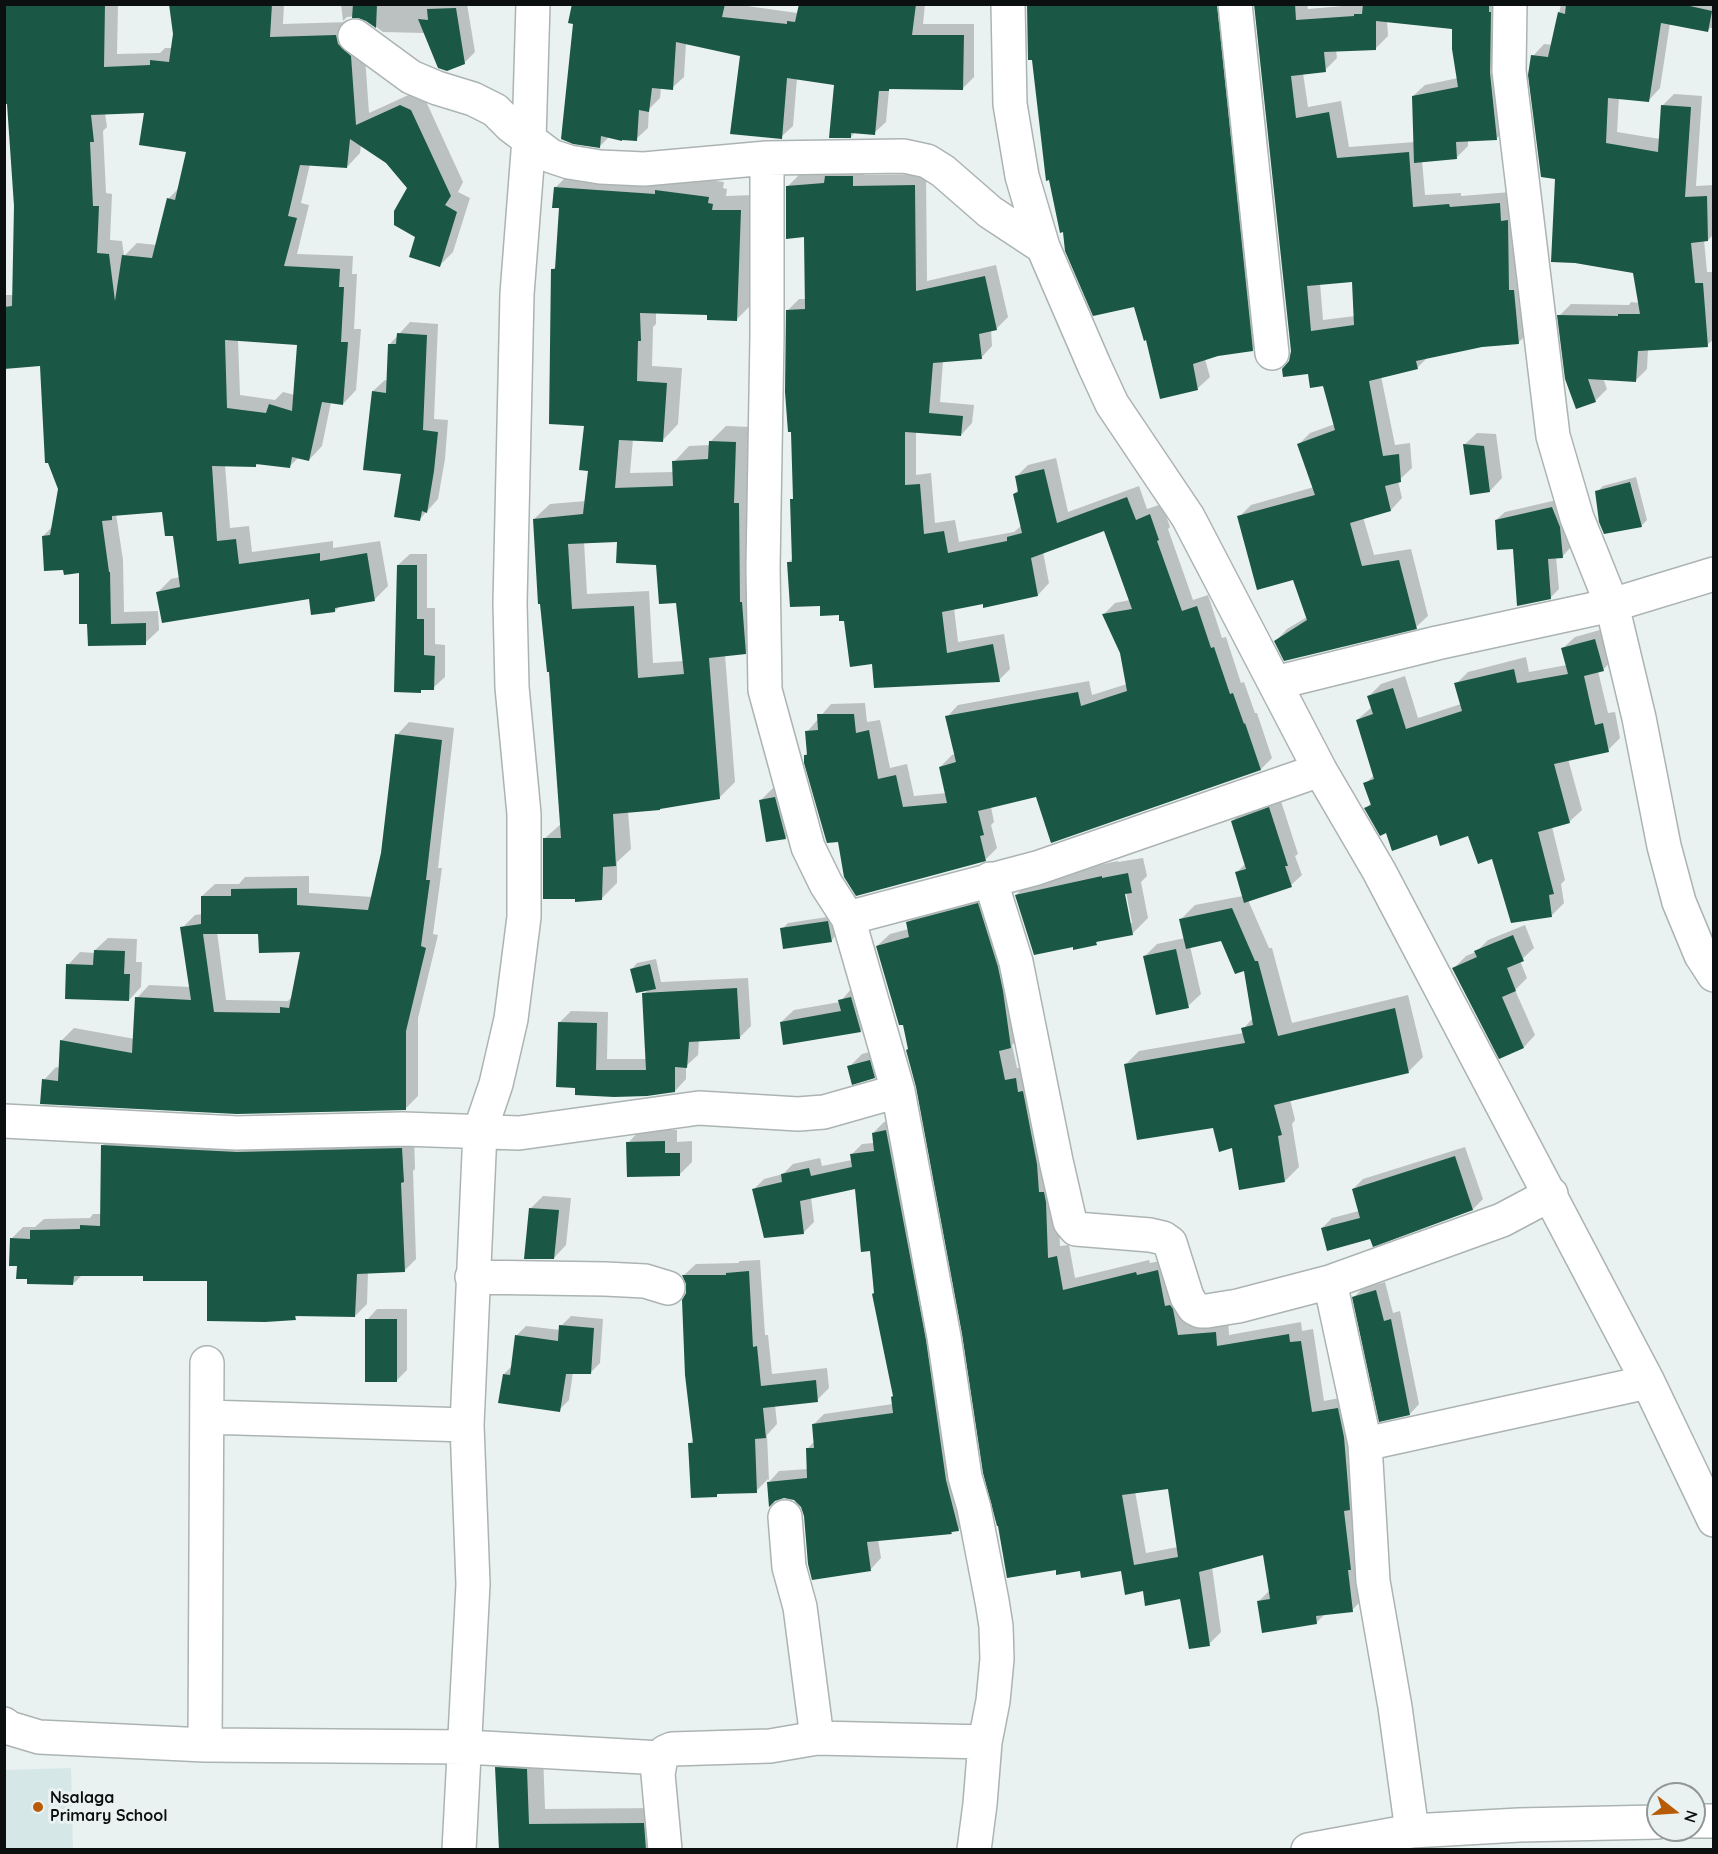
<!DOCTYPE html>
<html>
<head>
<meta charset="utf-8">
<style>
	body { margin:0 }
	#map { position:relative; width:1718px; height:1854px; overflow:hidden; background:#eaf1f1; font-family:Quicksand,sans-serif }
	canvas { display:block }
	.frame { position:absolute; inset:0; border:6px solid #0c0f0f; pointer-events:none }
	.north { position:absolute; left:1646px; top:1782px; width:60px; height:60px; box-sizing:border-box; background:#eaf1f1; border:2px solid #919797; border-radius:50%; rotate:107deg; font-size:16px; font-weight:700; line-height:24px; text-align:center; color:#0c0f0f }
	.north::after { content:''; display:block; margin:auto; width:21px; height:27px; background:#b85b06; clip-path:polygon(50% 0,100% 100%,50% 72%,0 100%) }
</style>
</head>
<body>
<div id="map">
<canvas width="1718" height="1854"></canvas>
<div class="frame"></div>
<div class="north">N</div>
</div>
<script>
const context = document.querySelector('canvas').getContext('2d');
context.lineJoin = 'round';
function fillPath(path, color) {
  context.fillStyle = color;
  context.fill(path, 'evenodd');
}
function poly(rows) {
  const path = new Path2D();
  for (const r of rows) {
    path.moveTo(r[0], r[1]);
    for (let i = 2; i < r.length; i += 2) path.lineTo(r[i], r[i + 1]);
  }
  return path;
}
function stroke(path, color, width, dash) {
  context.strokeStyle = color;
  context.lineWidth = width;
  context.lineCap = dash ? 'butt' : 'round';
  context.setLineDash(dash || []);
  context.stroke(path);
}
function write(font, color, halo, rows, align = 'center') {
  context.font = font + ' Quicksand,sans-serif';
  context.lineWidth = 6;
  context.setLineDash([]);
  context.textBaseline = 'middle';
  context.strokeStyle = halo;
  context.fillStyle = color;
  for (const [text, x, y, turn = 0] of rows) {
    context.save();
    context.translate(x, y);
    context.rotate((+turn || 0) * Math.PI / 180);
    context.textAlign = isNaN(turn) ? turn : align;
    if (halo) context.strokeText(text, 0, 0);
    context.fillText(text, 0, 0);
    context.restore();
  }
}
const built = poly([
	[71,1768,73,1849,5,1849,5,1770]
]);
const shadow = poly([
	[4,4,118,4,117,54,160,53,165,48,172,48,174,34,171,4,284,4,283,24,349,22,364,43,369,113,415,92,424,97,463,182,458,192,470,198,453,252,440,265,416,236,408,188,387,162,361,145,360,153,347,167,310,164,301,203,309,205,297,254,353,256,352,274,357,274,354,329,361,329,356,390,343,404,331,402,322,446,309,460,299,457,290,466,259,463,255,466,225,465,230,528,249,526,252,552,333,541,333,548,380,541,388,586,374,600,340,606,335,611,310,597,158,592,171,579,180,577,174,534,163,510,116,514,123,560,124,612,158,611,159,630,145,643,89,622,80,571,43,536,53,526,60,489,41,365,4,367,4,295,14,295,16,206],
	[146,112,188,151,179,188,168,199,157,245,137,243,124,256,122,241,110,240,112,194,106,193,103,131,107,127,105,113],
	[238,340,299,344,295,395,283,392,275,400,240,395],
	[341,4,467,4,475,52,464,63,425,33,383,32,367,20,358,16,347,17,343,21],
	[572,4,733,4,797,13,801,4,925,4,923,24,974,24,974,77,962,89,891,88,889,90,886,122,874,133,856,131,851,137,836,84,797,78,793,126,781,137,741,55,686,43,684,77,672,88,661,88,660,98,649,109,648,128,636,139,609,137,600,146,575,22,569,21],
	[1255,4,1307,4,1308,9,1366,4,1502,4,1508,127,1496,139,1468,140,1468,146,1456,158,1422,160,1425,195,1461,193,1461,196,1511,192,1530,331,1519,342,1482,346,1428,357,1418,367,1381,376,1395,445,1410,443,1412,468,1398,481,1402,498,1391,510,1363,517,1374,555,1411,549,1428,616,1416,627,1276,641,1287,629,1307,617,1294,578,1239,517,1251,505,1314,487,1298,445,1310,433,1335,424,1324,384,1309,372,1290,362,1292,351],
	[1387,21,1454,27,1458,78,1425,85,1413,96,1415,142,1349,147,1341,101,1308,107,1303,73,1325,70,1337,58,1336,50,1376,48,1388,36],
	[1353,280,1355,316,1323,320,1320,283],
	[1561,4,1714,4,1714,28,1710,28,1708,31,1670,23,1660,88,1649,100,1619,97,1617,132,1660,139,1662,106,1674,94,1702,96,1696,186,1714,185,1714,234,1708,240,1704,240,1707,272,1714,272,1714,339,1707,345,1648,349,1647,369,1635,381,1603,378,1607,389,1595,401,1559,316,1571,304,1629,305,1631,302,1640,303,1634,271,1557,177,1533,56,1544,44,1553,45],
	[1231,22,1264,338,1252,350,1218,355,1205,359,1210,377,1198,388,1161,397,1166,35],
	[864,165,864,175,926,174,927,281,996,265,1008,317,997,328,991,329,992,346,981,358,943,361,940,402,974,405,972,423,961,435,916,432,916,475,931,473,935,523,955,520,959,542,1014,532,1022,525,1014,494,1019,489,1016,477,1028,465,1056,458,1068,512,1139,486,1147,509,1162,504,1170,527,1168,529,1193,600,1208,595,1222,638,1226,637,1241,683,1244,682,1255,713,1257,713,1272,758,1261,769,1038,795,991,807,994,822,991,825,997,848,985,860,839,840,805,755,808,752,807,732,831,704,865,703,867,722,880,720,890,768,907,764,914,796,947,793,940,767,952,755,956,754,947,717,958,705,1089,681,1092,695,1127,684,1121,653,1104,614,1115,603,1130,600,1105,530,1043,552,1049,583,1038,595,954,608,958,642,1004,634,1010,669,999,680,874,663,845,619,840,614,821,604,789,562,793,558,792,500,795,497,787,311,799,299,807,299,805,236,787,187,799,175,831,172],
	[571,172,672,175,724,182,723,188,727,189,726,196,756,195,752,304,736,320,709,313,656,312,656,324,653,327,652,366,682,368,678,424,663,440,633,439,630,473,674,472,674,462,689,446,710,445,710,442,726,426,751,427,761,637,745,653,725,655,735,782,719,798,628,811,631,849,617,862,617,883,601,899,544,839,562,823,550,671,534,519,550,504,586,501,589,470,585,424,553,269,557,266,560,207,555,188],
	[619,540,657,563,678,601,684,661,653,663,649,591,587,594,584,542],
	[410,322,438,324,434,419,448,420,445,459,438,499,420,519,373,391,385,380,388,381,390,344],
	[1477,433,1496,434,1502,478,1490,491,1464,445],
	[1636,477,1647,520,1641,526,1597,492,1603,486],
	[1561,499,1568,518,1570,548,1562,557,1556,557,1559,589,1550,598,1496,520,1505,512],
	[410,554,427,554,427,608,435,608,435,644,445,645,445,677,433,688,423,688,420,691,398,565],
	[1607,628,1615,657,1603,670,1598,671,1608,713,1615,712,1620,738,1608,750,1568,759,1582,810,1569,822,1552,827,1565,880,1561,884,1564,903,1552,915,1469,835,1387,832,1366,808,1372,802,1365,784,1374,775,1357,720,1372,707,1369,696,1381,684,1405,676,1418,718,1461,704,1456,684,1468,672,1526,657,1529,672,1567,665,1562,649,1575,637],
	[409,722,454,728,438,868,442,868,433,934,438,935,418,1018,418,1096,405,1109,44,1080,56,1067,60,1068,61,1041,74,1028,135,1039,137,998,149,985,191,987,182,928,195,915,203,914,202,896,215,884,239,884,245,877,309,876,309,893,373,897,383,854,397,735],
	[217,932,260,933,302,950,293,996,288,1001,226,1000],
	[787,785,798,825,786,837,767,841,760,801,773,788],
	[1280,798,1298,854,1295,856,1302,875,1291,885,1248,900,1269,948,1272,948,1292,1023,1408,995,1423,1057,1409,1071,1290,1099,1295,1120,1292,1124,1299,1167,1285,1181,1234,1146,1214,1127,1125,1065,1139,1051,1244,1033,1243,1029,1253,1018,1245,968,1221,939,1190,946,1201,994,1188,1006,1145,956,1157,944,1185,938,1181,919,1195,905,1243,896,1236,873,1246,863,1233,821,1243,810],
	[1143,858,1147,876,1141,882,1148,918,1132,934,1099,940,1096,943,1016,895,1032,879,1118,861,1118,862],
	[1122,887,1125,887,1132,923,1129,923],
	[990,892,1023,1034,1012,1045,1017,1068,1028,1067,1058,1189,1060,1246,1069,1245,1075,1278,1149,1260,1150,1263,1170,1259,1228,1320,1229,1335,1301,1322,1302,1331,1313,1329,1324,1401,1350,1396,1364,1598,1352,1610,1326,1613,1316,1623,1259,1601,1270,1590,1264,1553,1212,1567,1221,1632,1209,1644,1181,1597,1144,1589,964,1333,904,1023,877,946,890,934,909,929,908,923,920,910],
	[1169,1487,1178,1547,1146,1553,1135,1491],
	[834,916,837,934,832,940,782,929,788,923],
	[1525,925,1534,948,1520,961,1527,978,1515,990,1535,1035,1524,1047,1500,1057,1454,968,1466,956,1476,952,1488,940],
	[108,938,137,939,136,962,142,962,141,987,129,1000,68,965,80,952,95,953,95,950],
	[656,959,661,982,748,978,751,1026,739,1038,699,1040,698,1055,686,1066,686,1079,675,1091,576,1093,559,1023,571,1011,608,1012,607,1059,647,1059,644,994,649,989,632,969,637,963],
	[852,988,873,1018,861,1030,784,1043,781,1022,794,1010,840,1002],
	[882,1049,886,1064,874,1077,849,1067,862,1054],
	[897,1120,969,1519,959,1529,951,1533,878,1539,881,1558,871,1569,805,1515,802,1506,794,1499,769,1482,779,1471,808,1469,807,1449,815,1441,814,1424,824,1414,893,1404,894,1395,876,1292,871,1249,856,1187,811,1197,814,1222,803,1233,754,1189,764,1179,783,1174,793,1164,820,1158,822,1166,852,1160,851,1155,862,1144,874,1143,873,1133,884,1122],
	[640,1130,677,1130,677,1142,692,1141,692,1162,680,1174,628,1143],
	[115,1133,414,1136,415,1169,413,1171,416,1259,404,1271,368,1272,367,1304,355,1316,299,1314,295,1318,208,1280,145,1275,82,1275,73,1284,28,1278,19,1265,11,1239,23,1227,35,1227,44,1219,90,1218,93,1214,102,1214,103,1145],
	[1465,1147,1483,1199,1473,1209,1371,1237,1322,1228,1332,1218,1359,1211,1353,1189,1363,1179],
	[543,1196,571,1198,566,1245,554,1258,531,1208],
	[760,1260,765,1335,768,1335,772,1374,827,1368,829,1388,817,1400,775,1405,777,1424,767,1435,769,1481,768,1479,756,1491,719,1493,717,1495,690,1443,694,1439,688,1284,684,1275,696,1264,738,1263,740,1261],
	[1385,1282,1393,1313,1400,1311,1419,1404,1410,1414,1354,1297,1363,1288],
	[377,1309,407,1309,407,1370,396,1381,367,1320],
	[571,1316,603,1319,600,1363,590,1373,573,1372,569,1400,559,1410,504,1374,512,1366,516,1336,526,1326,560,1330,561,1326],
	[513,1752,543,1754,545,1809,659,1808,671,1850,500,1850,497,1768]
]);
const building = poly([
	[4,4,105,4,104,67,150,65,150,60,169,62,173,34,169,4,272,4,270,37,336,35,338,44,351,56,356,125,400,105,411,110,451,196,445,205,457,212,440,267,409,257,415,237,394,225,394,211,407,188,386,163,350,139,347,168,300,165,288,216,297,218,284,266,340,269,339,287,344,287,341,342,348,342,343,405,322,402,309,461,292,457,290,468,256,464,256,467,212,466,217,541,236,539,239,564,320,553,320,561,367,553,375,601,335,608,335,612,311,615,309,599,162,623,156,592,180,587,173,536,165,536,162,512,112,516,112,520,102,521,109,572,110,572,111,624,146,623,146,645,88,646,87,624,79,624,79,573,64,575,63,570,44,571,42,536,50,535,58,489,48,463,45,463,40,366,4,369,4,307,12,306,14,206,7,104,4,104],
	[144,113,139,145,186,152,175,200,167,198,152,258,122,255,115,301,109,254,97,253,99,206,93,206,90,142,94,142,91,115],
	[225,340,297,345,292,411,269,404,266,413,227,408],
	[353,4,377,4,376,28,366,21,358,18,352,18],
	[572,4,725,4,722,17,787,24,787,21,795,22,799,4,916,4,912,35,964,35,963,90,889,89,889,91,879,91,875,135,851,133,851,138,829,138,834,85,787,78,782,139,730,134,740,56,676,42,673,90,652,88,649,112,639,110,637,141,622,140,622,141,601,136,600,148,573,144,561,139,573,24,568,23],
	[1027,4,1217,4,1253,351,1218,356,1193,364,1198,390,1160,399,1146,340,1144,341,1134,307,1093,316,1065,251,1063,232,1060,233,1049,180,1046,181,1032,60,1028,60],
	[1254,4,1295,4,1296,20,1354,16,1354,14,1362,14,1363,4,1489,4,1489,12,1491,12,1490,73,1497,140,1456,142,1457,159,1414,163,1412,96,1458,87,1452,49,1452,29,1376,21,1376,50,1324,52,1326,72,1291,76,1296,118,1329,112,1337,158,1409,152,1413,207,1449,204,1450,207,1500,203,1501,221,1508,220,1509,290,1514,290,1519,344,1482,347,1416,361,1418,369,1369,381,1383,456,1399,454,1401,482,1385,486,1391,511,1350,523,1362,566,1399,560,1417,629,1284,661,1274,641,1307,620,1293,580,1257,590,1237,516,1315,495,1297,444,1335,430,1323,386,1310,388,1308,374,1283,377,1282,369,1289,361,1291,351],
	[1352,282,1354,325,1311,331,1307,286],
	[1566,4,1681,4,1712,11,1708,32,1661,23,1649,102,1608,98,1606,143,1658,152,1661,105,1691,107,1685,197,1707,196,1708,241,1691,243,1695,283,1703,283,1708,347,1638,351,1636,382,1588,379,1596,402,1576,409,1565,379,1557,315,1618,316,1618,314,1640,314,1633,273,1575,263,1551,262,1555,179,1541,177,1528,75,1531,55,1548,57,1558,12,1565,14],
	[456,8,465,64,447,71,438,68,418,19,428,20,427,9],
	[825,176,853,176,853,186,915,185,916,291,985,276,997,330,979,334,982,359,933,363,929,413,963,416,961,436,905,432,905,485,920,484,924,534,944,531,948,553,1007,541,1007,537,1022,533,1013,494,1018,492,1015,476,1044,469,1057,523,1127,497,1136,520,1150,514,1159,540,1157,541,1182,611,1197,606,1211,648,1214,647,1230,694,1233,693,1244,724,1245,723,1261,770,1051,843,1036,797,978,811,984,835,980,836,986,861,856,896,844,877,838,842,827,843,826,840,804,763,804,755,807,755,805,731,818,730,817,714,854,714,856,733,869,730,878,779,896,775,903,807,947,803,939,767,956,762,945,716,1078,692,1081,706,1127,691,1120,653,1102,614,1132,609,1104,531,1031,558,1038,596,983,608,983,604,942,612,947,653,993,644,1000,682,874,688,872,664,850,667,844,621,839,621,839,615,820,616,820,606,790,607,787,562,792,562,790,499,793,499,791,432,788,432,785,392,786,310,805,309,804,237,786,239,786,186,824,183],
	[554,187,655,194,655,190,709,197,708,203,713,204,712,210,741,210,737,321,707,320,707,315,640,313,641,341,638,341,637,381,667,383,663,442,619,440,615,488,673,486,672,461,708,459,709,441,736,442,734,503,739,503,740,602,742,602,746,654,709,658,720,799,660,809,660,810,613,814,616,866,603,867,602,900,575,902,575,899,543,899,543,838,561,838,549,672,547,672,540,604,538,604,533,519,583,514,588,471,579,470,584,426,549,424,551,269,555,269,559,208,552,208],
	[617,542,616,563,656,565,659,604,676,603,684,674,638,678,634,606,572,609,568,544],
	[397,333,427,335,423,430,438,432,434,471,427,513,422,511,420,521,394,517,401,474,363,470,372,391,386,393,388,344,396,344],
	[1463,444,1484,446,1490,492,1470,495],
	[1630,482,1642,527,1604,534,1599,522,1595,491],
	[1552,507,1560,527,1563,558,1548,559,1551,599,1517,606,1513,549,1497,550,1495,520],
	[397,565,417,565,417,619,424,619,424,655,435,656,434,690,421,690,421,693,394,692],
	[1595,639,1604,671,1584,676,1595,725,1603,723,1609,752,1554,764,1570,823,1538,832,1554,894,1549,895,1552,917,1511,923,1492,859,1478,864,1468,836,1440,846,1437,835,1392,851,1386,833,1380,836,1364,808,1371,805,1363,783,1374,779,1356,720,1373,714,1367,696,1393,688,1406,729,1462,711,1454,683,1514,669,1517,683,1568,674,1561,648],
	[395,734,442,740,426,880,430,880,421,946,426,948,406,1031,406,1110,237,1114,40,1104,42,1079,58,1081,60,1040,132,1053,135,997,191,1000,180,927,201,924,201,896,231,896,231,889,297,888,297,905,368,910,381,853],
	[203,934,258,934,259,953,300,952,289,1008,280,1007,280,1013,214,1012],
	[775,797,786,839,766,842,759,800],
	[1269,807,1288,866,1285,866,1292,887,1244,903,1235,872,1246,869,1231,821],
	[1128,873,1132,893,1125,894,1133,935,1096,942,1097,945,1073,950,1073,947,1034,955,1015,895,1102,876,1102,878],
	[978,903,998,967,1003,991,1011,1048,999,1051,1005,1080,1016,1078,1018,1092,1023,1091,1037,1164,1039,1192,1044,1192,1046,1202,1048,1258,1057,1256,1063,1290,1136,1272,1137,1275,1158,1270,1165,1306,1170,1305,1173,1309,1178,1335,1216,1332,1217,1346,1289,1334,1290,1342,1301,1341,1312,1412,1338,1408,1344,1437,1350,1510,1344,1511,1351,1570,1348,1570,1353,1612,1316,1616,1317,1624,1262,1633,1257,1601,1270,1599,1263,1555,1199,1572,1210,1646,1189,1649,1180,1599,1145,1606,1143,1591,1125,1595,1121,1571,1081,1578,1080,1571,1056,1575,1056,1570,1007,1578,998,1526,997,1526,983,1473,962,1334,916,1087,906,1050,908,1049,903,1025,899,1025,876,946,909,937,906,922],
	[1168,1489,1178,1557,1134,1565,1122,1495],
	[1232,908,1255,961,1258,961,1278,1036,1395,1008,1409,1073,1274,1105,1282,1135,1278,1136,1285,1182,1239,1190,1232,1148,1219,1152,1213,1128,1137,1140,1124,1064,1245,1043,1241,1028,1253,1025,1244,971,1235,974,1221,941,1186,949,1179,919],
	[828,921,832,942,783,949,780,928],
	[1513,935,1524,961,1507,968,1516,991,1502,997,1524,1048,1499,1059,1452,968,1477,957,1474,951],
	[1176,949,1189,1008,1156,1015,1143,956],
	[94,950,125,951,124,974,130,974,129,1001,65,999,66,964,93,965],
	[650,964,656,989,636,993,630,969],
	[737,988,740,1039,689,1042,687,1068,675,1067,675,1092,647,1096,614,1097,575,1095,575,1088,556,1087,558,1022,597,1023,596,1070,646,1070,642,993],
	[851,997,861,1032,783,1045,780,1022,841,1011,838,1000],
	[870,1060,875,1078,852,1085,847,1066],
	[886,1130,926,1340,946,1480,959,1531,951,1532,952,1534,867,1542,871,1571,812,1580,808,1564,804,1516,801,1507,794,1500,784,1498,775,1501,769,1507,767,1482,807,1478,806,1448,814,1448,812,1424,893,1413,891,1397,893,1396,872,1294,874,1293,870,1251,861,1252,855,1189,800,1201,804,1234,764,1238,752,1189,782,1182,781,1174,809,1168,811,1176,852,1167,850,1154,874,1151,872,1133],
	[665,1141,665,1153,680,1153,680,1176,627,1177,626,1142],
	[101,1145,237,1152,402,1148,404,1182,401,1183,405,1272,357,1274,355,1317,295,1316,296,1320,265,1322,207,1321,207,1281,143,1281,143,1276,74,1276,73,1285,27,1284,27,1279,16,1279,17,1266,9,1266,10,1238,30,1239,30,1230,80,1229,80,1225,100,1226],
	[1455,1156,1473,1210,1373,1247,1370,1239,1327,1251,1321,1228,1360,1218,1352,1189],
	[529,1208,559,1210,554,1259,524,1259],
	[749,1271,753,1347,757,1346,761,1386,816,1380,818,1402,763,1408,766,1438,755,1439,757,1493,717,1494,717,1497,691,1498,688,1443,693,1443,685,1375,682,1300,686,1293,686,1284,682,1275,726,1275,726,1273],
	[1376,1290,1384,1321,1391,1319,1410,1415,1379,1422,1352,1297],
	[365,1319,397,1319,397,1382,365,1382],
	[559,1325,594,1328,591,1374,566,1374,560,1412,498,1403,503,1374,510,1375,515,1335,558,1341],
	[495,1767,527,1769,529,1824,644,1823,646,1850,499,1850]
]);
const minor = poly([
	[1008,4,1010,104,1022,176,1043,247,1094,365,1112,404,1188,517,1320,770,1379,871,1648,1382,1714,1520],
	[1235,4,1272,353],
	[1510,4,1509,71,1553,436,1577,518,1612,605,1639,718,1664,846,1679,902,1701,955,1714,975],
	[355,36,411,77,437,88,473,99,495,110,511,126,551,156,569,162,600,167,644,169,767,158,904,156,927,161,943,171,990,212,1043,247],
	[767,158,767,336,763,568,765,690,808,847,826,884,848,918,898,1091,944,1337,965,1477,974,1508,992,1601,996,1626,997,1659,993,1701,985,1742,980,1804,974,1850],
	[1275,683,1437,643,1612,605,1714,574],
	[990,879,1016,962,1056,1161,1070,1222,1076,1229,1150,1235,1163,1238,1170,1243,1187,1297,1194,1308,1200,1311,1207,1311,1238,1306,1330,1282,1502,1220,1551,1194],
	[848,918,1037,868,1320,770],
	[4,1121,237,1133,403,1129,519,1133,699,1108,798,1114,824,1112,898,1091],
	[472,1277,605,1279,645,1281,668,1288],
	[1330,1282,1365,1444,1373,1581,1395,1707,1412,1831],
	[207,1417,467,1425],
	[1365,1444,1648,1382],
	[785,1517,789,1567,800,1607,817,1738],
	[4,1724,9,1728,39,1737,205,1745,466,1747,661,1758],
	[205,1745,207,1363],
	[1694,1821,1714,1821],
	[459,1850,473,1584,467,1425,480,1131,496,1084,511,1019,524,917,524,814,512,687,510,603,517,294,529,139,533,4],
	[665,1850,658,1774,661,1758,665,1752,672,1749,770,1746,817,1738,985,1742],
	[1308,1850,1412,1831,1519,1825,1658,1822]
]);
const markers = [
	[38,1807,6,"#b85b06"]
];
const poiNames = [
	["Nsalaga",50,1798],
	["Primary School",50,1816]
];
fillPath(built, '#d6e7e8');
fillPath(shadow, '#0003');
fillPath(building, '#1a5745');
stroke(minor, '#acb3b3', 36);
stroke(minor, '#fff', 33);
for (const [x, y, r, color] of markers) {
  const dot = new Path2D();
  dot.arc(x, y, r, 0, 2 * Math.PI);
  context.fillStyle = color;
  context.fill(dot);
  stroke(dot, '#eaf1f1', 2);
}
write('bold 16px', '#0c0f0f', '#eaf1f1', poiNames, 'left');
</script>
</body>
</html>
